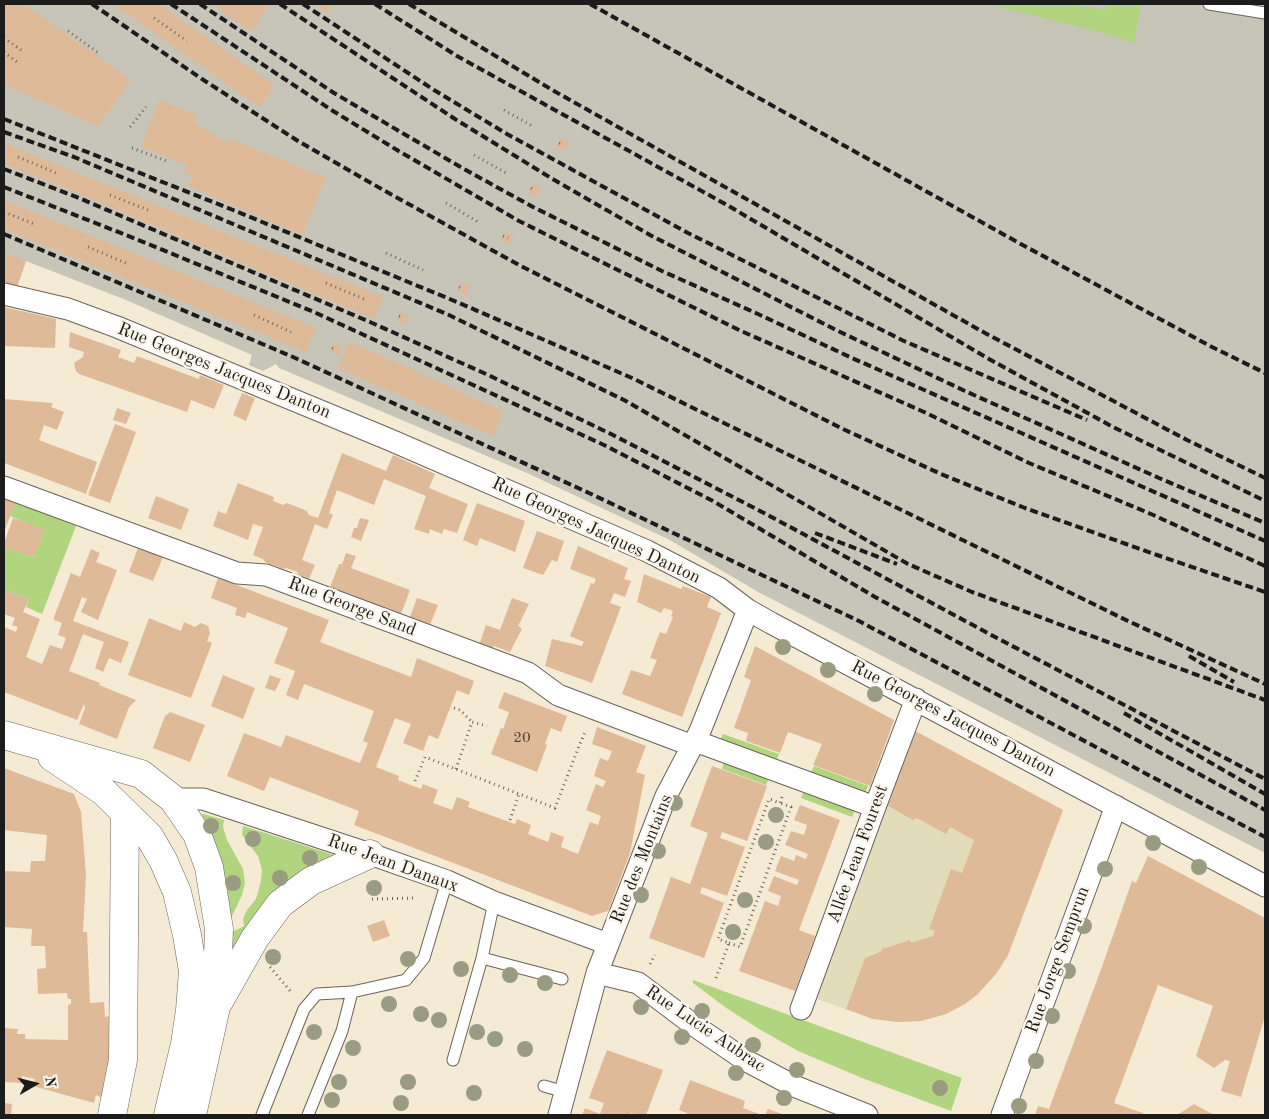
<!DOCTYPE html>
<html>
<head>
<meta charset="utf-8">
<style>
	body { margin:0 }
	#map { position:relative; width:1269px; height:1119px; overflow:hidden; background:#f5ead3; font-family:"Old Standard TT",serif }
	canvas { display:block }
	.frame { position:absolute; inset:0; border:5px solid #1c1c1c; pointer-events:none }
	.north { position:absolute; left:10px; top:1059px; width:50px; height:50px; -webkit-text-stroke:4px #fbf7ec; paint-order:stroke; rotate:82deg; font-size:14px; font-weight:700; line-height:20px; text-align:center; color:#1c1c1c }
	.north::after { content:''; display:block; margin:auto; width:18px; height:22px; background:#1c1c1c; clip-path:polygon(50% 0,100% 100%,50% 72%,0 100%) }
</style>
</head>
<body>
<div id="map">
<canvas width="1269" height="1119"></canvas>
<div class="frame"></div>
<div class="north">N</div>
</div>
<script>
const context = document.querySelector('canvas').getContext('2d');
context.lineJoin = 'round';
function fillPath(path, color) {
  context.fillStyle = color;
  context.fill(path, 'evenodd');
}
function poly(rows) {
  const path = new Path2D();
  for (const r of rows) {
    path.moveTo(r[0], r[1]);
    for (let i = 2; i < r.length; i += 2) path.lineTo(r[i], r[i + 1]);
  }
  return path;
}
function stroke(path, color, width, dash) {
  context.strokeStyle = color;
  context.lineWidth = width;
  context.lineCap = dash ? 'butt' : 'round';
  context.setLineDash(dash || []);
  context.stroke(path);
}
function write(font, color, halo, rows, align = 'center') {
  context.font = font + ' "Old Standard TT",serif';
  context.lineWidth = 5;
  context.setLineDash([]);
  context.textBaseline = 'middle';
  context.strokeStyle = halo;
  context.fillStyle = color;
  for (const [text, x, y, turn = 0] of rows) {
    context.save();
    context.translate(x, y);
    context.rotate((+turn || 0) * Math.PI / 180);
    context.textAlign = isNaN(turn) ? turn : align;
    if (halo) context.strokeText(text, 0, 0);
    context.fillText(text, 0, 0);
    context.restore();
  }
}
const built = poly([
	[915,731,1063,810,1008,955,996,974,977,995,965,1004,946,1014,921,1021,898,1022,873,1019,817,999]
]);
const industrial = poly([
	[4,4,1265,4,1265,853,760,593,668,539,527,473,279,368,276,364,263,371,249,365,252,355,126,300,26,261,17,287,4,284]
]);
const green = poly([
	[986,4,1070,4,1105,10,1107,4,1141,4,1134,43,1100,32],
	[16,502,76,526,42,614,26,607,29,599,4,590,4,547,34,557,44,531,10,516],
	[723,734,779,754,776,761,720,740],
	[724,762,770,776,766,785,722,769],
	[814,766,868,786,865,794,810,774],
	[805,789,856,808,852,817,801,798],
	[204,814,224,820,223,827,227,840,243,869,245,883,242,895,232,916,232,932,244,926,243,919,247,910,256,899,261,881,262,870,258,856,242,835,243,826,334,855,334,862,232,962,199,815],
	[693,980,962,1078,951,1111,862,1078,798,1051,759,1029,725,1007,693,983]
]);
const building = poly([
	[4,4,24,4,131,80,98,126,4,84],
	[113,4,158,4,275,85,260,107],
	[211,4,264,4,268,7,251,31],
	[314,4,333,4,328,13],
	[160,100,197,115,194,123,227,143,229,138,326,178,302,235,188,186,193,176,184,172,187,165,140,146],
	[561,138,569,142,564,151,556,147],
	[4,143,383,297,374,319,65,188,4,164],
	[533,184,541,188,536,196,528,192],
	[4,200,316,328,306,352,4,229],
	[505,232,514,236,510,245,501,240],
	[4,252,26,261,17,287,4,284],
	[461,283,470,286,467,295,458,291],
	[4,307,56,319,55,348,4,346],
	[401,312,409,316,406,324,398,320],
	[70,332,121,350,118,357,134,363,137,356,199,379,200,375,224,385,214,409,191,400,187,412,79,374,76,371,74,363,83,357,84,352,69,347],
	[349,341,503,411,493,436,338,368],
	[334,344,342,347,339,356,331,352],
	[242,393,255,398,246,421,233,415],
	[4,399,53,403,51,407,64,412,57,430,44,425,39,440,97,462,86,494,4,463],
	[117,408,131,413,126,424,113,420],
	[115,424,136,432,110,503,88,495],
	[342,453,386,471,393,455,435,474,429,488,468,504,457,533,444,529,442,534,430,529,429,534,414,529,426,496,384,479,374,505,337,490,329,513,333,515,327,529,315,524,302,560,315,565,309,579,297,574,298,572,286,568,284,569,265,562,263,559,253,555,263,527,253,524,248,540,213,526,218,511,226,514,238,483,274,497,273,501,283,505,287,503,307,511,309,515,318,518],
	[156,496,189,509,181,530,148,518],
	[4,498,16,502,4,532],
	[477,503,525,521,515,552,480,538,477,546,463,540],
	[13,518,45,530,34,557,4,548,4,543],
	[360,518,369,520,361,541,351,537,354,528,357,528],
	[537,531,564,541,557,562,552,560,543,575,523,568],
	[578,546,628,568,624,579,631,581,625,597,614,593,610,603,621,607,592,683,545,666,552,639,582,646,584,642,570,636,591,583,594,584,596,579,570,569],
	[138,548,163,557,153,581,129,572],
	[91,549,100,553,96,562,117,570,98,620,81,612,87,599,82,597,73,621,129,642,121,663,109,658,103,672,95,668,104,642,83,634,69,671,100,683,99,685,136,700,129,707,117,739,79,724,85,708,84,704,77,720,4,692,4,627,16,632,18,627,12,625,15,618,4,614,4,590,29,599,23,612,40,619,26,657,42,664,50,645,62,649,66,638,58,635,62,623,54,620,54,617,71,573,80,577],
	[346,553,356,556,351,568,410,590,401,614,330,587,339,564,342,564],
	[644,574,681,589,683,586,711,597,707,607,721,613,682,717,622,694,631,670,650,676,657,660,650,658,660,632,666,634,673,617,671,616,673,611,664,608,661,613,637,602],
	[218,578,329,620,320,642,411,677,417,658,474,681,469,695,457,690,438,739,429,735,423,751,403,743,411,724,395,718,376,767,399,776,398,780,421,789,423,784,438,790,433,803,452,810,457,797,470,802,468,807,515,824,517,819,531,825,528,834,548,842,551,832,564,837,561,847,578,854,590,822,598,825,601,816,586,810,596,784,603,787,606,781,594,776,600,758,608,761,612,751,592,744,597,727,646,746,636,772,645,775,630,853,608,911,592,916,354,825,359,811,270,777,264,791,227,776,244,733,281,747,286,735,360,763,368,743,363,741,374,711,304,684,298,700,286,695,295,671,274,663,288,628,247,612,245,618,235,615,237,608,211,598],
	[417,598,438,605,430,625,410,617],
	[512,598,529,604,518,626,522,629,510,652,494,646,492,650,479,645,486,625,500,630],
	[149,618,181,631,184,622,195,627,201,623,208,626,210,633,207,641,212,643,191,698,128,675],
	[755,646,894,720,870,786,813,765,822,744,788,732,780,753,746,741,748,733,734,728,751,680,744,677],
	[223,675,255,688,243,719,211,706],
	[270,675,281,679,275,691,265,688],
	[504,692,567,716,561,732,551,728,545,744,547,745,537,772,491,754,501,728,503,729,509,712,498,708],
	[170,712,205,725,190,762,153,748,165,716],
	[915,731,1063,810,1008,955,996,974,977,995,965,1004,946,1014,921,1021,898,1022,873,1019,846,1009,865,958,882,951,882,949,910,940,911,943,933,936,935,931,929,929,951,869,962,873,974,840,950,827,946,834,917,818,913,820,888,806],
	[712,766,767,786,747,841,722,832,720,838,745,847,727,896,702,887,700,893,724,903,704,958,649,938,671,877,690,884,708,833,690,826],
	[4,768,74,794,81,812,86,875,83,932,87,932,90,1003,104,1002,105,1017,110,1016,109,1057,105,1084,102,1098,96,1095,94,1103,33,1086,35,1079,22,1076,22,1083,4,1082,4,1028,18,1029,17,1034,25,1034,25,1039,68,1040,68,1005,71,1004,71,999,68,999,67,993,38,994,37,969,46,968,45,946,31,946,32,929,4,927,4,871,30,872,31,861,45,861,47,835,4,830],
	[800,805,840,820,799,930,815,936,795,991,739,971,765,901,778,906,781,896,768,891,774,876,797,885,799,880,775,871,781,856,794,861,796,855,806,859,808,854,785,845,791,831,804,835,807,825,794,820],
	[1148,856,1265,918,1265,1016,1241,1097,1221,1091,1230,1061,1225,1060,1214,1068,1196,1056,1213,1006,1158,985,1114,1103,1143,1113,1143,1115,1035,1115,1038,1106,1049,1109,1103,964,1132,881,1136,883],
	[384,920,390,936,373,942,367,926],
	[607,1050,663,1070,646,1115,637,1115,631,1113,630,1115,582,1115,585,1108,600,1114,604,1103,589,1098],
	[690,1080,745,1101,743,1108,762,1115,686,1115,687,1113,679,1110],
	[4,1103,12,1104,11,1115,4,1115],
	[1194,1104,1214,1115,1177,1115],
	[768,1109,785,1115,765,1115]
]);
const path = poly([
	[154,18,187,41],
	[68,31,100,54],
	[4,38,24,52],
	[4,52,17,62],
	[504,110,534,127],
	[130,127,146,107],
	[559,143,563,145],
	[132,148,169,162],
	[474,155,508,174],
	[18,157,56,173],
	[531,188,534,190],
	[110,195,148,210],
	[446,203,480,223],
	[4,212,34,224],
	[503,236,508,238],
	[88,247,126,263],
	[386,253,423,270],
	[326,283,364,299],
	[459,287,463,289],
	[254,315,291,332],
	[399,316,403,318],
	[332,348,336,350],
	[454,708,460,710,472,722],
	[456,769,472,722,487,726],
	[415,781,425,757,555,808,579,746,586,730],
	[510,820,519,794],
	[372,899,417,898],
	[729,943,740,947,791,807,780,803],
	[650,964,655,955],
	[270,967,292,993],
	[716,978,729,943,718,939,769,799,780,803,782,797]
]);
const lane = poly([
	[1209,4,1265,13],
	[482,958,562,979],
	[453,1060,482,958,494,902],
	[544,1086,565,1092],
	[262,1115,304,1009,317,994,352,992,406,980,424,958,447,881],
	[308,1115,342,1031,352,992]
]);
const street = poly([
	[4,294,68,309,117,327,388,439,647,551,719,588,748,610,771,623,1265,886],
	[4,487,237,573,266,575,528,673,558,695,693,746],
	[695,741,875,807],
	[173,799,203,799,370,854,447,881,494,902,608,944],
	[597,973,638,983,695,1026,745,1060,794,1086,867,1115],
	[801,1009,875,807,916,699],
	[559,1115,597,973,666,796,700,731,748,610],
	[1002,1115,1116,806]
]);
const secondary = poly([
	[4,735,141,774,173,799,197,834,209,867,219,929,216,1007,192,1115],
	[52,757,103,791,149,836,163,860,177,892,187,935,193,971,190,1010,185,1044,168,1115],
	[218,1003,255,938,280,904,311,881,370,854],
	[112,1115,123,1060,125,814]
]);
const rail = poly([
	[92,4,205,81,298,141,385,191,519,265,843,429,941,474,1025,508,1157,555,1265,592],
	[171,4,333,111,397,150,519,221,739,330,924,412,1029,463,1151,514,1265,566],
	[200,4,334,93,464,169,533,207,662,271,758,314,852,358,1265,541],
	[280,4,455,119,551,178,650,235,838,331,965,391,1159,478,1265,523],
	[303,4,434,90,507,134,688,233,904,341,1087,420],
	[375,4,457,56,727,205,989,359,1113,427,1265,501],
	[409,4,554,91,985,333,1187,440,1265,478],
	[590,4,1019,243,1212,347,1265,373],
	[4,119,233,210,457,302,632,378,1128,621,1265,684],
	[4,132,74,157,449,315,624,400,908,564,972,592,1265,700],
	[4,169,79,198,370,322,486,374,611,434,764,513,997,638,1265,779],
	[4,187,136,239,314,312,604,445,713,501,875,597,1265,810],
	[4,234,293,357,589,493,859,621,1265,837],
	[815,533,897,564],
	[1189,656,1234,682],
	[1124,713,1265,794]
]);
const trees = [
	[783,647],
	[828,670],
	[875,694],
	[675,803],
	[776,815],
	[211,826],
	[253,839],
	[766,842],
	[1153,843],
	[658,851],
	[310,858],
	[1199,867],
	[1105,869],
	[280,878],
	[233,883],
	[374,888],
	[641,895],
	[745,900],
	[1084,926],
	[733,932],
	[273,957],
	[408,959],
	[461,969],
	[1068,971],
	[510,975],
	[545,983],
	[389,1004],
	[641,1007],
	[702,1011],
	[421,1014],
	[1052,1016],
	[439,1020],
	[314,1032],
	[477,1032],
	[682,1037],
	[495,1039],
	[753,1045],
	[353,1048],
	[525,1049],
	[1036,1061],
	[797,1070],
	[736,1073],
	[339,1082],
	[408,1082],
	[940,1088],
	[474,1093],
	[784,1098],
	[332,1100],
	[401,1103],
	[1019,1106]
];
const numberNames = [
	["20",522,738]
];
const streetNames = [
	["Rue Georges Jacques Danton",224,371,22],
	["Rue Georges Jacques Danton",596,531,25],
	["Rue George Sand",352,607,21],
	["Rue Georges Jacques Danton",953,719,28],
	["Allée Jean Fourest",858,854,-70],
	["Rue des Montains",642,859,-68],
	["Rue Jean Danaux",393,864,20],
	["Rue Jorge Semprun",1058,960,-70],
	["Rue Lucie Aubrac",705,1029,34]
];
fillPath(built, '#e3dcba');
fillPath(industrial, '#c6c5b8');
fillPath(green, '#b1d57e');
fillPath(building, '#dfba98');
stroke(lane, '#68645c', 13);
stroke(street, '#68645c', 23);
stroke(secondary, '#68645c', 29);
stroke(path, '#68645c', 3, [1, 4]);
stroke(lane, '#fff', 11);
stroke(street, '#fff', 21);
stroke(secondary, '#fff', 28);
stroke(rail, '#1c1c1c', 4, [8, 4]);
context.fillStyle = '#9a9c81';
for (const [x, y] of trees) {
  context.beginPath();
  context.arc(x, y, 8, 0, 2 * Math.PI);
  context.fill();
}
write('15px', '#4d443b', null, numberNames);
write('18px', '#1c1c1c', '#fbf7ec', streetNames);
</script>
</body>
</html>
